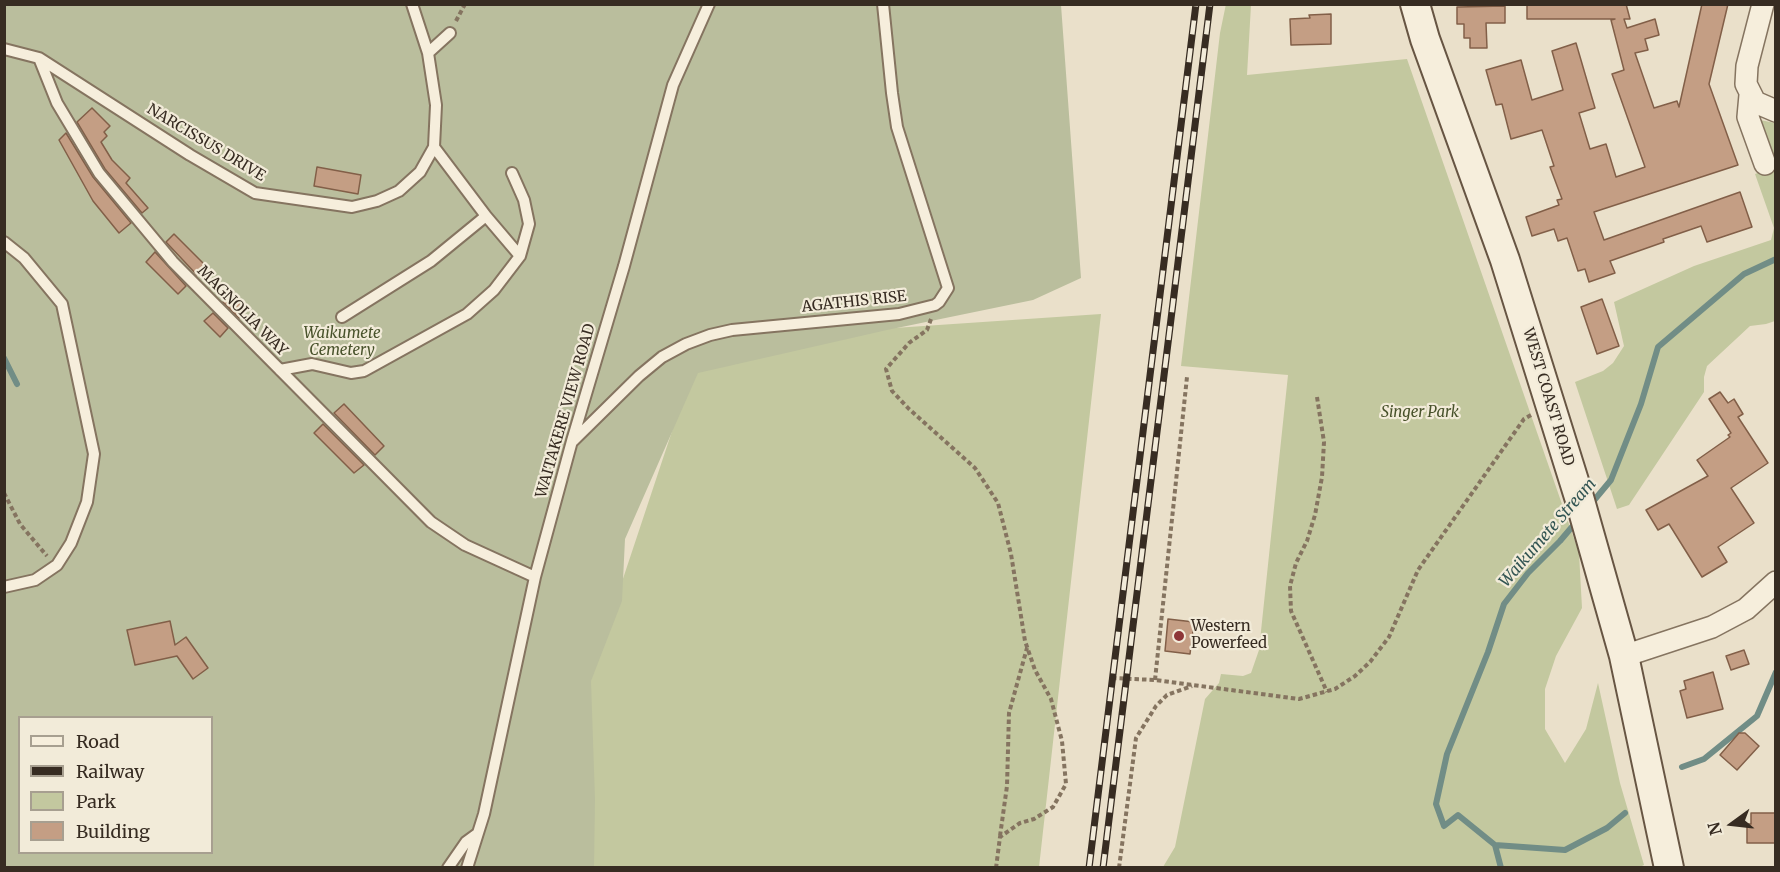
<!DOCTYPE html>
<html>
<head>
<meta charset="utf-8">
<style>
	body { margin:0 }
	#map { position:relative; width:1780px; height:872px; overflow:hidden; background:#eae0ca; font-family:Merriweather,serif }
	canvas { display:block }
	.frame { position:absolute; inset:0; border:6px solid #372c22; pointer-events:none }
	.legend { position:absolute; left:18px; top:716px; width:195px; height:138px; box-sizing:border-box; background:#f2ebd9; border:2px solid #a79f90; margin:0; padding:8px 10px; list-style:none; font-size:18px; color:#372c22 }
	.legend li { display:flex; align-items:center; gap:12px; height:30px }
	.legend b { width:30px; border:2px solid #a79f90 }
	.north { position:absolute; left:1702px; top:794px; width:60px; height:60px; -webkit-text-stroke:4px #f2ebd9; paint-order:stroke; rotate:255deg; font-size:16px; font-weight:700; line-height:24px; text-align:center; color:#372c22 }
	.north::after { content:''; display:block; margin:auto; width:21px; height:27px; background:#372c22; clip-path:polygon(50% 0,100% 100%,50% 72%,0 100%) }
</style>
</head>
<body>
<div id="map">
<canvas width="1780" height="872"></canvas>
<div class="frame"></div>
<ul class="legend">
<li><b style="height:8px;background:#f6eedc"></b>Road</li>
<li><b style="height:8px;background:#372c22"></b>Railway</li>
<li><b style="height:16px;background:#c3c89f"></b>Park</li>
<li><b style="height:16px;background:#c49e84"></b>Building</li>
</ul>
<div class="north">N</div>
</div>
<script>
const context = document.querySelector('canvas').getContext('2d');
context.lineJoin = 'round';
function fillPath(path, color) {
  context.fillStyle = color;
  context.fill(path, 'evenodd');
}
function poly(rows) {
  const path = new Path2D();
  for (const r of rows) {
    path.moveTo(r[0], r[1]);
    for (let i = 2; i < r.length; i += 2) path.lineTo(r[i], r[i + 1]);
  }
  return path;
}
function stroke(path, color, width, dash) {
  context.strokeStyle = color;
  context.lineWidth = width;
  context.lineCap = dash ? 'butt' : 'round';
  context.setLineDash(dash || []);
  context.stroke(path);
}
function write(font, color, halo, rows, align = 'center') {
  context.font = font + ' Merriweather,serif';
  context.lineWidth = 4.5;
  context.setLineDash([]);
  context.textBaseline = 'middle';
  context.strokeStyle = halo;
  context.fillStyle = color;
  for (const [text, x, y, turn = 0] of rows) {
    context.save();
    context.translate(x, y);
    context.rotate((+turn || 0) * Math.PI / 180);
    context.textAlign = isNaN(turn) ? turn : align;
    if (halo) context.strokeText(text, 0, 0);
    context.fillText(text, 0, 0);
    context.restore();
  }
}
const green = poly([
	[1226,4,1251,5,1247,75,1407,59,1579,553,1582,608,1556,656,1545,689,1545,729,1565,763,1586,729,1598,683,1620,783,1644,865,1640,867,1163,867,1175,847,1205,699,1219,683,1221,674,1243,676,1251,673,1259,650,1288,375,1181,366,1220,33],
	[1760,120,1775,123,1775,321,1766,324,1750,326,1707,366,1704,377,1704,392,1629,505,1617,509,1575,382,1603,371,1613,363,1624,346,1614,302,1694,266,1771,240,1774,228,1755,174,1775,167],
	[1101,314,1039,867,589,867,580,708,702,341]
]);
const cemetery = poly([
	[5,5,1061,5,1081,278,1033,300,887,330,698,373,625,539,622,601,591,681,595,799,594,867,5,868],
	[20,718,212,718,212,852,20,852]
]);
const stream = poly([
	[4,358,17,384],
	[1591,504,1611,480,1641,404,1658,347,1744,274,1776,259],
	[1682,767,1704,759,1757,716,1776,672],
	[1495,845,1565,850,1607,828,1625,813],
	[1501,868,1495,845,1458,815,1444,826,1436,804,1447,754,1488,652,1504,604,1528,573,1560,541,1577,521]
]);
const building = poly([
	[1527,4,1626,4,1630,19,1624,19,1627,28,1655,19,1659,35,1645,39,1648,50,1635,53,1654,108,1677,101,1679,107,1702,4,1728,4,1709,84,1738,165,1594,212,1604,240,1740,192,1752,227,1707,242,1701,226,1663,239,1664,242,1610,261,1615,273,1589,282,1585,269,1578,271,1567,238,1558,241,1554,229,1532,236,1526,217,1559,205,1557,200,1562,199,1550,167,1554,166,1542,130,1511,139,1502,104,1496,105,1486,70,1521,60,1532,100,1563,90,1552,51,1576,43,1595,108,1579,113,1590,149,1606,144,1616,177,1645,167,1612,74,1624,70,1611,20,1615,19,1527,19,1527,4],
	[1505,6,1505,23,1486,23,1487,48,1470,48,1470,38,1464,38,1464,24,1457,24,1457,7,1505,6],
	[1331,14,1331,44,1291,45,1290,19,1310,18,1309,15,1331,14],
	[92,108,110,126,104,132,107,136,101,142,112,160,130,178,126,183,148,208,142,213,105,169,77,122,92,108],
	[66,133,93,177,131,223,119,233,93,201,59,140,66,133],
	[317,167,361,175,358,194,314,186,317,167],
	[174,234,206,266,197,275,166,242,174,234],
	[155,252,186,286,178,294,146,262,155,252],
	[232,293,248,309,239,318,223,302,232,293],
	[1602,299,1619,346,1597,354,1581,307,1602,299],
	[213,313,228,328,220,337,204,321,213,313],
	[1720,392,1728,403,1734,399,1743,414,1738,417,1768,463,1731,488,1754,523,1718,547,1727,562,1702,577,1669,524,1658,530,1646,510,1708,476,1697,460,1730,437,1728,435,1731,433,1709,399,1720,392],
	[344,404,384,446,375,455,334,413,344,404],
	[323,424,364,465,354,473,314,433,323,424],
	[1168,619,1194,622,1190,654,1165,651,1168,619],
	[170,621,175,645,186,637,208,668,193,679,177,656,135,665,127,630,170,621],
	[1744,650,1749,664,1731,670,1726,656,1744,650],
	[1713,672,1723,709,1687,718,1680,691,1686,689,1684,681,1713,672],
	[1739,733,1745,733,1759,746,1737,770,1720,755,1739,733],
	[1751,813,1776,813,1776,843,1747,843,1747,824,1751,824,1751,813]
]);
const path = poly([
	[456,21,465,4],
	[931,319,927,330,909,343,886,369,892,391,909,409,975,468,998,503,1011,554,1025,641,1035,670,1051,699,1062,741,1066,784,1053,807,1034,819,1020,823,1000,837,996,868],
	[1317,397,1324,442,1322,477,1315,515,1307,541,1296,563,1290,586,1291,611,1327,692],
	[4,493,20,524,47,556],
	[1112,678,1155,680,1299,699,1335,689,1355,676,1370,662,1389,637,1418,570,1524,419,1531,415],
	[1155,680,1187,377],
	[1000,836,1007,786,1009,713,1027,648],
	[1119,868,1136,738,1156,706,1167,695,1192,686]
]);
const lane = poly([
	[4,49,39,58,190,155,255,193,352,207,377,201,399,191,420,172,434,147,436,105,428,53,412,4],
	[428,53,450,33],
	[39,58,57,103,99,173,173,262,431,522,465,545,535,577],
	[434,147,486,216,520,256],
	[4,242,24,258,62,304,94,454,87,502,71,543,57,565,35,580,4,587],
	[342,317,431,261,486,216],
	[280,370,312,364,351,373,364,371,467,314,494,290,520,256,529,224,524,200,512,173],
	[573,441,639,376,662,357,686,344,710,335,732,330,899,314,935,305,939,302,948,288,897,127,892,93,883,4],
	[448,868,466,842,477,834],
	[467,868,484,814,535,577,572,441,624,266,673,85,709,4]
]);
const street = poly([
	[1763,4,1747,66,1746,84,1755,102,1776,111],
	[1750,95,1748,117,1765,164],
	[1624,656,1712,627,1746,609,1776,582]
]);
const secondary = poly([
	[1415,4,1425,39,1505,260,1579,497,1624,656,1669,868]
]);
const rail = poly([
	[1089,868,1196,4],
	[1103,868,1210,4]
]);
const markers = [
	[1179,636,6,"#8e3637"]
];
const streetNames = [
	["NARCISSUS DRIVE",206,143,31],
	["AGATHIS RISE",854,302,-6],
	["MAGNOLIA WAY",242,311,45],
	["WEST COAST ROAD",1548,397,73],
	["WAITAKERE VIEW ROAD",566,411,-74]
];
const parkNames = [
	["Waikumete",342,334],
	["Cemetery",342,351],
	["Singer Park",1420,413]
];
const poiNames = [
	["Western",1191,627],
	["Powerfeed",1191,644]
];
const waterNames = [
	["Waikumete Stream",1548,533,-49]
];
fillPath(green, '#c3c89f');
fillPath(cemetery, '#babe9d');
stroke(stream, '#718d86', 6);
fillPath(building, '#c49e84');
stroke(building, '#825f48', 1.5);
stroke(lane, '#857460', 14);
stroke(street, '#857460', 24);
stroke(secondary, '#675543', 32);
stroke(path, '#857460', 4, [4.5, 3]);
stroke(lane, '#f6eedc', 10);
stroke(street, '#f6eedc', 21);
stroke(secondary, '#f6eedc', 28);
stroke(rail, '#372c22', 7);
stroke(rail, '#f2ebd9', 4.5, [14]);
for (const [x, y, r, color] of markers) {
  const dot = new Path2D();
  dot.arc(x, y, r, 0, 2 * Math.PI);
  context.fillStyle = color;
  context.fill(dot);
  stroke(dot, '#f2ebd9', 2);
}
write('15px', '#372c22', '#f2ebd9', streetNames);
write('italic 15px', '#48522b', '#f2ebd9', parkNames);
write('15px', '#372c22', '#f2ebd9', poiNames, 'left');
write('italic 16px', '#335553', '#f2ebd9', waterNames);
</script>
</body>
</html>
